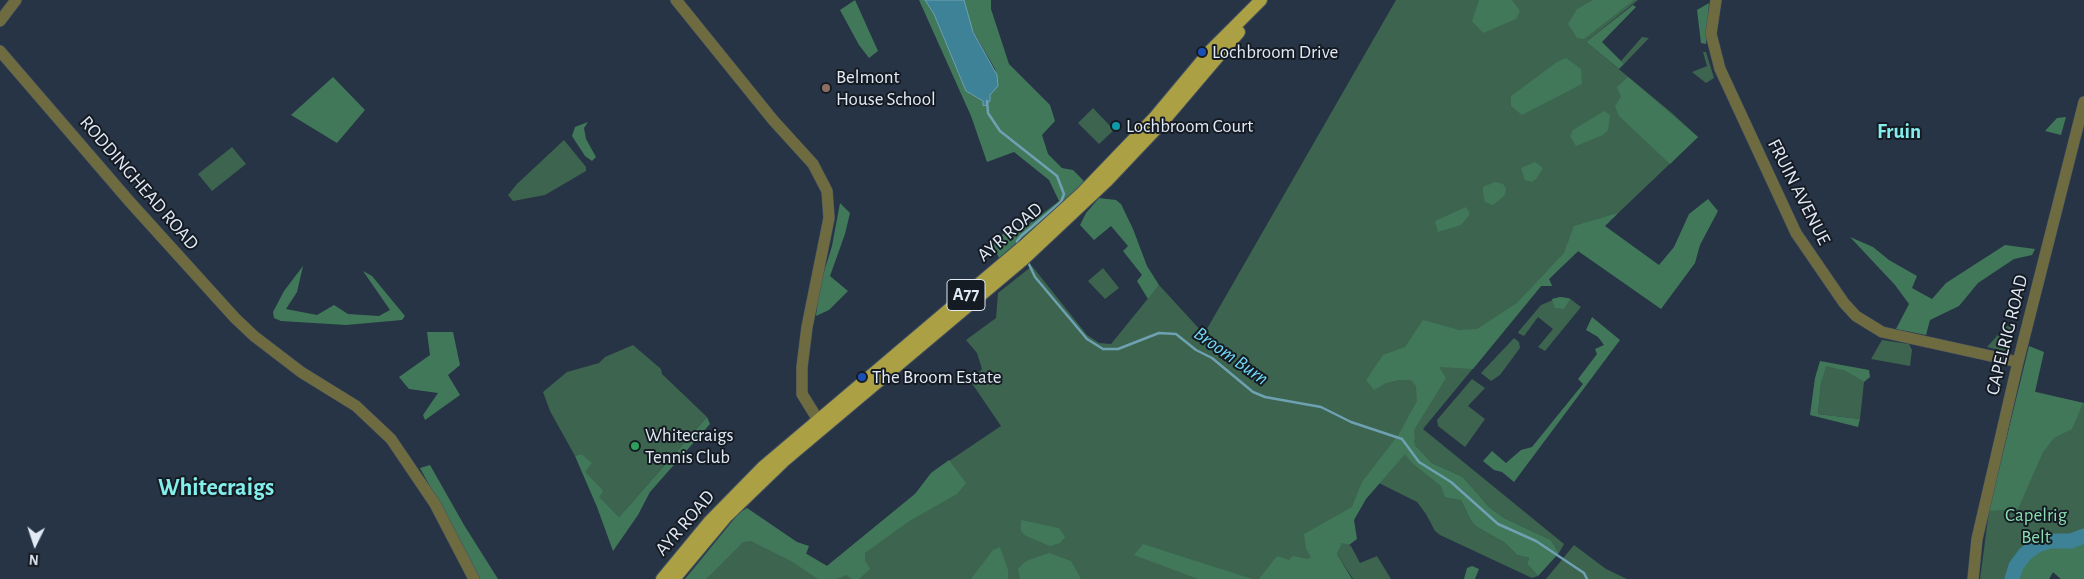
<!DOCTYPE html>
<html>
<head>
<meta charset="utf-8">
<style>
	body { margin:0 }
	#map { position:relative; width:2084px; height:579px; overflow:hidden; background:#273445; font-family:"Alegreya Sans",sans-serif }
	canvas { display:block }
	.north { position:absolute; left:10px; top:519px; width:50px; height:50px; -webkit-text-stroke:4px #151b23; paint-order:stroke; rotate:184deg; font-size:14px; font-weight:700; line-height:20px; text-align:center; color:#e1e9f5 }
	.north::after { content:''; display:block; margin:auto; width:18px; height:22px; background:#e1e9f5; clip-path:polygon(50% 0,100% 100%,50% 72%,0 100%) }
</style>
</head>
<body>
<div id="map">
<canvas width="2084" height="579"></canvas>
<div class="north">N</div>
</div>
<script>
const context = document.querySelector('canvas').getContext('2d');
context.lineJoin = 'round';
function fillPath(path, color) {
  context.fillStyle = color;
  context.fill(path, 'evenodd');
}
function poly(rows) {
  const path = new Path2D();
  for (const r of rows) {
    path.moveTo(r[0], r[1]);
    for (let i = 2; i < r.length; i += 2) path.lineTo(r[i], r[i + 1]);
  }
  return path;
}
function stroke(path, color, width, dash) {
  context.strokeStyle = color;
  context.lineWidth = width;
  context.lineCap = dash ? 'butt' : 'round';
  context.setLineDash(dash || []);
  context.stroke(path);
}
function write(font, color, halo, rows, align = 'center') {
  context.font = font + ' "Alegreya Sans",sans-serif';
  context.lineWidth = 4;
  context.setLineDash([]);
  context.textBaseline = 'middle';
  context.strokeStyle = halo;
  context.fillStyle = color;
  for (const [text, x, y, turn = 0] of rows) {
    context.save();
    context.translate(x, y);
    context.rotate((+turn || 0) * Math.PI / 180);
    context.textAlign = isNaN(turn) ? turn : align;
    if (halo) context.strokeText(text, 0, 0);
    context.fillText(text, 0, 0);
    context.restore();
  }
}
const green = poly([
	[1396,0,1638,0,1586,42,1672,113,1698,137,1549,279,1552,286,1541,286,1423,429,1564,544,1559,553,1551,540,1504,518,1489,507,1463,477,1432,463,1415,445,1415,440,1323,550,1341,579,688,579,739,513,827,566,915,494,937,469,1001,426,971,382,982,369,977,353,966,340,996,318,998,293,1032,266,1087,335,1099,343,1111,344,1159,285,1204,334],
	[1642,37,1649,38,1624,64,1621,61],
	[1703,52,1706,52,1714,78,1706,83,1692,72,1707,66],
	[1093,108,1114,130,1099,144,1078,123],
	[564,140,586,167,586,171,545,195,513,201,508,195,517,184],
	[232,147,246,164,212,191,198,174],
	[1103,268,1119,288,1105,299,1088,281],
	[1560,297,1569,298,1581,307,1545,351,1538,347,1553,329,1538,317,1524,336,1518,333,1519,331,1541,305],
	[2016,323,2009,349,2003,351,1987,347,2005,327],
	[1514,338,1519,342,1520,348,1500,375,1491,381,1481,373],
	[1882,340,1909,344,1912,350,1910,366,1871,359],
	[633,345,661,369,662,374,707,417,619,517,598,497,604,491,584,472,581,454,575,456,550,411,543,392,567,372,599,363,605,357],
	[1825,365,1845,371,1864,382,1860,419,1818,414,1821,383],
	[1472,379,1485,388,1468,406,1485,419,1465,447,1438,426,1437,420],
	[2019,388,2084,403,2084,579,2061,579,2053,572,2049,579,1980,579,1989,511],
	[1405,453,1461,500,1471,521,1477,527,1505,543,1517,555,1529,558,1527,564,1538,576,1532,578,1440,535,1435,531,1426,514,1417,502,1379,483],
	[1342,542,1351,546,1360,563,1377,556,1391,579,1353,579,1337,554],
	[1574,545,1606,569,1627,579,1546,579]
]);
const forest = poly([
	[855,0,878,51,869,58,859,45,840,10],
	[919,0,925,0,934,14,966,91,983,101,983,106,990,101,990,95,998,82,995,69,970,26,964,0,991,0,991,9,1009,64,1050,105,1055,121,1042,135,1048,154,1062,168,1073,170,1083,180,1084,183,1074,193,999,258,992,243,1009,229,1023,229,1059,201,1049,180,1014,152,987,162,971,116],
	[1479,0,1512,0,1520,11,1516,19,1483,33,1472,21],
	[1593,0,1634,0,1584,39,1577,38,1568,24,1577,9],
	[1709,3,1706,44,1701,43,1697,10],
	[1633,5,1636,7,1602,42,1624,64,1619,69,1586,42],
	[1566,58,1581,69,1582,84,1522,115,1511,106,1511,96,1557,62],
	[333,77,365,110,337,143,291,115],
	[1628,77,1698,137,1670,164,1619,116,1615,106,1621,97,1617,87],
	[1604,111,1610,115,1608,130,1603,135,1576,146,1570,136,1573,130],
	[2066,117,2061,135,2045,131,2057,118],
	[588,122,584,128,586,139,596,157,592,161,585,156,572,136,575,127],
	[1535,162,1543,168,1536,179,1532,182,1525,180,1521,168],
	[1495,182,1503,184,1506,189,1505,195,1493,205,1485,202,1483,192,1483,187],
	[1099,198,1116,200,1121,204,1133,229,1147,266,1159,285,1148,299,1137,281,1142,275,1123,251,1128,246,1111,226,1094,240,1080,225,1086,213],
	[1708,199,1718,211,1700,245,1695,263,1661,309,1578,251,1549,279,1552,286,1541,286,1473,369,1439,367,1446,378,1414,430,1415,445,1432,463,1463,477,1489,507,1504,518,1551,540,1559,553,1538,576,1527,564,1529,558,1517,555,1505,543,1477,527,1471,521,1461,500,1445,497,1441,486,1412,463,1405,454,1366,499,1354,520,1357,539,1349,545,1342,543,1337,554,1352,579,1259,579,1277,556,1289,560,1293,556,1308,559,1311,557,1306,549,1304,534,1352,507,1362,482,1399,434,1417,401,1416,386,1411,380,1398,380,1386,383,1374,390,1366,380,1383,355,1405,347,1423,320,1459,330,1477,329,1517,303,1564,253,1574,226,1618,213,1605,226,1659,265,1674,247,1689,214],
	[840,203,850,213,845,234,830,276,848,291,829,310,816,316,819,288,832,246],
	[1466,207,1470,214,1461,225,1438,232,1435,221],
	[1850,237,1873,247,1889,260,1917,276,1912,288,1932,299,1946,283,2005,245,2035,249,2032,255,2014,259,1978,283,1959,306,1930,320,1926,335,1896,329,1909,304,1895,285],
	[303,266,297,292,286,309,317,315,334,305,348,314,379,316,390,310,363,271,372,276,405,316,402,320,346,325,281,321,274,318,273,312,284,291],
	[1560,297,1570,299,1564,309,1555,308,1552,299],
	[1592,317,1620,340,1514,482,1502,472,1494,470,1483,461,1492,451,1506,463,1521,450,1532,447,1583,384,1578,379,1597,354,1595,349,1604,345,1598,337,1586,330],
	[427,332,453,332,460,365,448,375,460,395,425,420,423,415,438,393,409,389,399,377,430,355],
	[2029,346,2044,352,2035,392,2083,403,2072,429,2054,438,2043,452,2018,509,1989,511],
	[1820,361,1869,370,1870,377,1864,382,1845,371,1826,366,1821,383,1818,414,1860,419,1858,427,1810,415,1815,378],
	[707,417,710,424,650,492,638,515,613,551,597,507,575,456,581,454,592,463,585,472,604,491,599,497,619,517],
	[949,460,966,483,957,494,908,522,865,553,865,560,870,569,859,579,852,579,846,575,837,579,818,579,791,561,751,541,743,542,706,579,685,579,739,513,747,508,797,542,809,546,806,554,827,566,915,494,931,473],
	[430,465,464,525,498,579,480,579,420,468],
	[1021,520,1059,528,1065,537,1060,543,1050,546,1026,536,1021,531],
	[2084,535,2084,579,2061,579,2053,572,2049,579,2012,579,2016,566,2025,554],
	[1143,544,1252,579,1198,579,1134,555],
	[1000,547,1008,570,1008,579,971,579,993,550],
	[1049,553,1071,561,1081,579,1020,579,1018,569,1026,561],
	[1472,566,1479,569,1475,579,1464,579,1467,568]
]);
const water = poly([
	[925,0,964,0,973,32,997,75,998,86,990,95,990,101,986,105,983,106,983,101,966,91,934,14,925,0]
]);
const stream = poly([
	[987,101,988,113,1000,131,1057,176,1064,194,1061,202,1021,236,1017,241,1018,244],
	[1028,262,1035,277,1087,339,1103,349,1118,349,1159,333,1176,334,1196,350,1212,358,1253,392,1265,397,1321,407,1351,422,1402,439,1419,462,1451,482,1498,524,1536,541,1584,573,1587,579]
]);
const river = poly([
	[2012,579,2016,566,2025,554,2037,545,2050,541,2071,541,2084,536]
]);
const tertiary = poly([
	[676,0,773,120,813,164,827,191,829,218,807,327,802,367,802,394,823,428],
	[1716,0,1711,34,1720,69,1796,233,1844,303,1856,316,1882,332,2018,362],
	[0,21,16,0],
	[0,51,130,202,235,318,254,336,301,372,356,406,391,439,435,504,474,579],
	[1973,579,1977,539,2018,362,2084,102]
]);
const primary = poly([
	[662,579,709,522,764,466,1027,243,1082,193,1154,118,1210,51,1261,0],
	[674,579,726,517,784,461,1024,259,1107,181,1160,125,1239,32]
]);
const markers = [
	[1202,52,5,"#1a4fb4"],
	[826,88,5,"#8d6e63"],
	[1116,126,5,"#0f9aa8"],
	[862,377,5,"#1a4fb4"],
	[635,446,5,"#2e9e5b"]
];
const shields = [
	[966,295,38]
];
const shieldNames = [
	["A77",966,295]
];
const poiNames = [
	["Lochbroom Drive",1212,52],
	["Belmont",836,77],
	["House School",836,99],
	["Lochbroom Court",1126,126],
	["The Broom Estate",872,377],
	["Whitecraigs",645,435],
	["Tennis Club",645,457]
];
const streetNames = [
	["RODDINGHEAD ROAD",139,183,49],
	["FRUIN AVENUE",1799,192,63],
	["AYR ROAD",1010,232,-41],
	["CAPELRIG ROAD",2007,335,-76],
	["AYR ROAD",685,523,-49]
];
const parkNames = [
	["Capelrig",2036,515],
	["Belt",2036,537]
];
const waterNames = [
	["Broom Burn",1231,356,35]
];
const quarterNames = [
	["Fruin",1899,132]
];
const districtNames = [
	["Whitecraigs",216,488]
];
fillPath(green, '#3c644e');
fillPath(forest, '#41785a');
fillPath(water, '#3d8296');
stroke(water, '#6ea1b2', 1);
stroke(stream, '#6ea1b2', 2.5);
stroke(river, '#3d8296', 15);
stroke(tertiary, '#455161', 12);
stroke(primary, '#455161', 14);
stroke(tertiary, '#6f6b41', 11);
stroke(primary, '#aba144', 12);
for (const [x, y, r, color] of markers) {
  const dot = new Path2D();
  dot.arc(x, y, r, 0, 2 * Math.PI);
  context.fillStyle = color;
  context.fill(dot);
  stroke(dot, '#151b23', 2);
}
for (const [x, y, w] of shields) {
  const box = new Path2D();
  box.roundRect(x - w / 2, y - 15.5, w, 31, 4);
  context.fillStyle = '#151b23';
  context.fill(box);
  stroke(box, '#e1e9f5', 1);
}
write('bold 18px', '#e1e9f5', null, shieldNames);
write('19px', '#e1e9f5', '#151b23', poiNames, 'left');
write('19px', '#e1e9f5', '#151b23', streetNames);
write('19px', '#8adeb0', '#151b23', parkNames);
write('italic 20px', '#71daf8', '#151b23', waterNames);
write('bold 21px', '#83eeeb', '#151b23', quarterNames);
write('bold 24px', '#83eeeb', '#151b23', districtNames);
</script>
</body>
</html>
